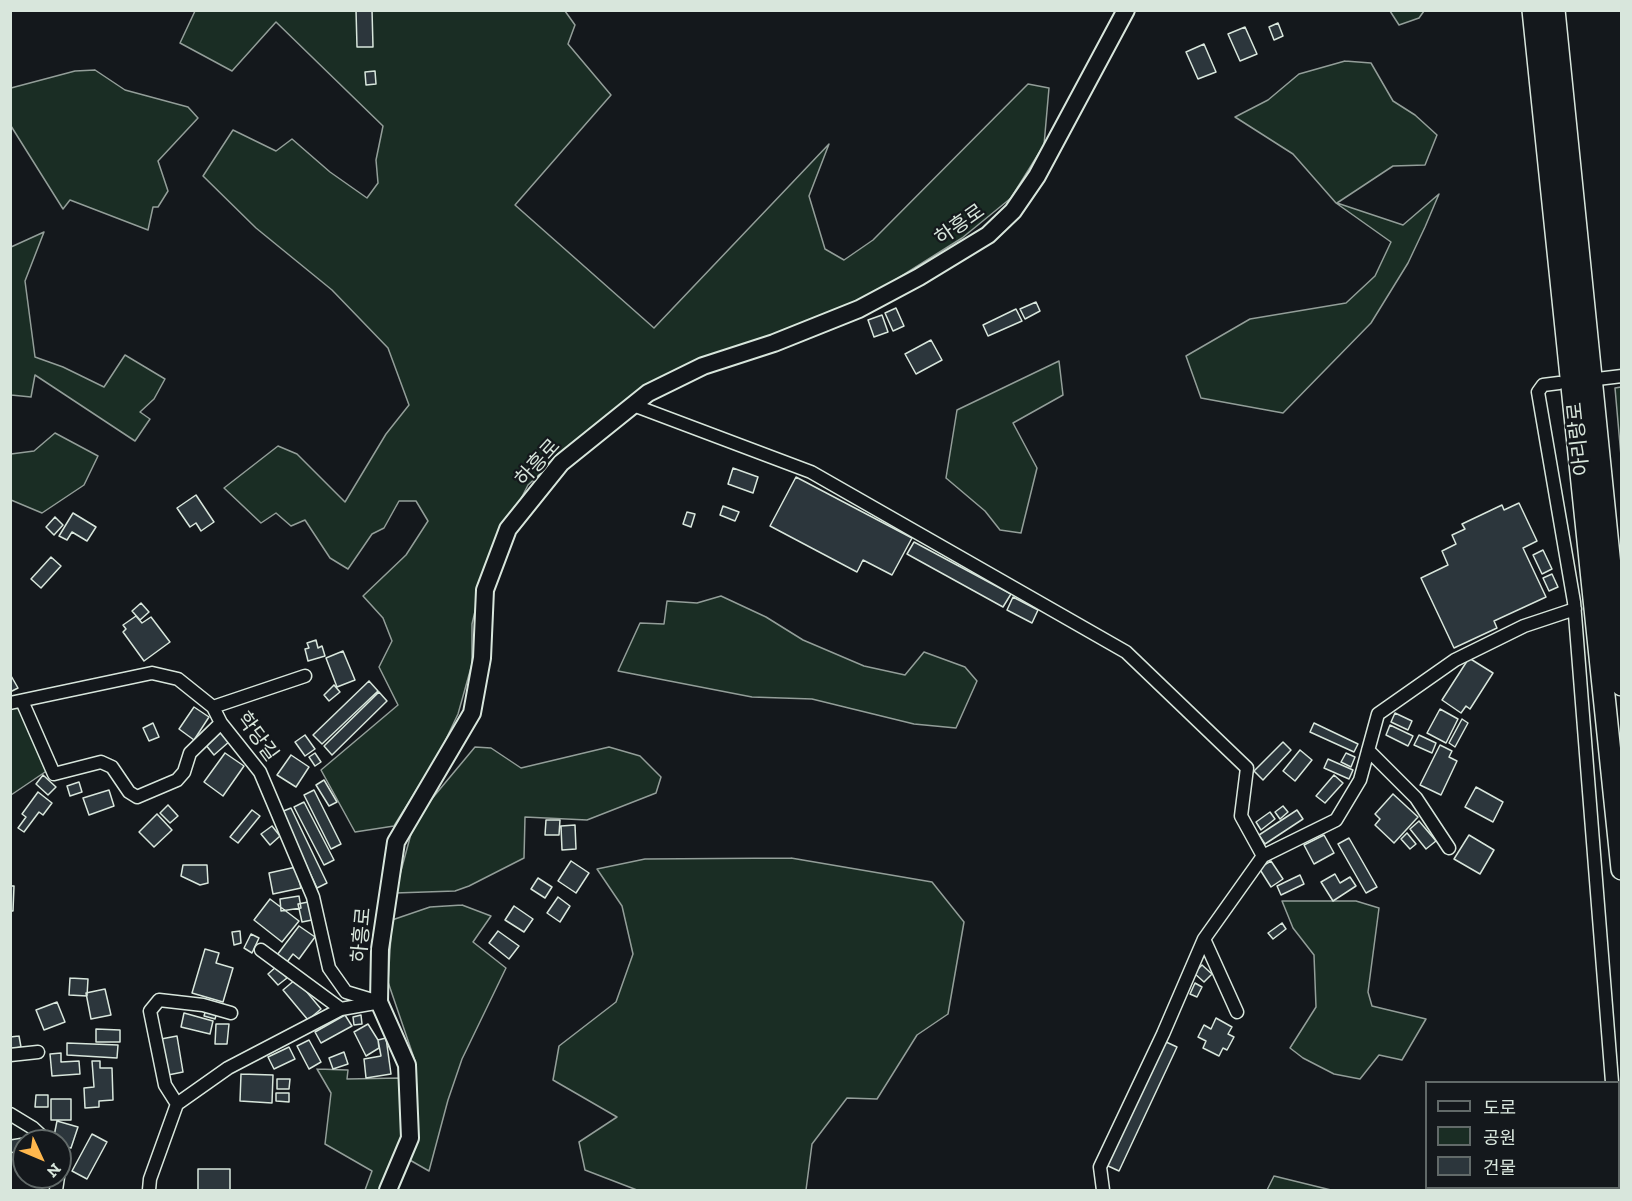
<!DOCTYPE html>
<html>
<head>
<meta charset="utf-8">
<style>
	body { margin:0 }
	#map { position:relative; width:1632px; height:1201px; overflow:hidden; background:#14181c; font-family:"Zilla Slab","Noto Sans KR",serif }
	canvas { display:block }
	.frame { position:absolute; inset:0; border:12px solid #d8e6dc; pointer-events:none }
	.legend { position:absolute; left:1425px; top:1081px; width:195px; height:108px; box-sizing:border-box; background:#14181c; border:2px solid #626a69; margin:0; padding:8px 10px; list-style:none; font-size:18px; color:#d8e6dc }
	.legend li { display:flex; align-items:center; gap:12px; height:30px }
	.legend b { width:30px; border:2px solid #626a69 }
	.north { position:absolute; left:12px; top:1129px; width:60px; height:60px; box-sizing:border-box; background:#14181c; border:2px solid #626a69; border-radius:50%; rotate:134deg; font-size:16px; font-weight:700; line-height:24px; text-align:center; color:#d8e6dc }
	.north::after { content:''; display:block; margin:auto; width:21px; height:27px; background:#ffb74d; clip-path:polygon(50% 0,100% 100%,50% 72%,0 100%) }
</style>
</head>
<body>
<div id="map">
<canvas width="1632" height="1201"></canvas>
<div class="frame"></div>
<ul class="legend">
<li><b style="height:8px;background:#14181c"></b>도로</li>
<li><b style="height:16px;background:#1a2d24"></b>공원</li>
<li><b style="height:16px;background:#2c363c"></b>건물</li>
</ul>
<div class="north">N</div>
</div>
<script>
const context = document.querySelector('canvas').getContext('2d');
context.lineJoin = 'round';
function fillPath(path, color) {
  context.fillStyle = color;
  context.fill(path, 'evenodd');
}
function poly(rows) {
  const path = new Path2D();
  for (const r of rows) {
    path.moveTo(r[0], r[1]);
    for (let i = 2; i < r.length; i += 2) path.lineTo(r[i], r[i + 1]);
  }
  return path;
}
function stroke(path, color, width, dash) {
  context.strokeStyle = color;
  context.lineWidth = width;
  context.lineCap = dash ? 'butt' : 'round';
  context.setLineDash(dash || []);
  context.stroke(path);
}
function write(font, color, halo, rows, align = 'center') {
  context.font = font + ' "Zilla Slab","Noto Sans KR",serif';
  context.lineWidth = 4.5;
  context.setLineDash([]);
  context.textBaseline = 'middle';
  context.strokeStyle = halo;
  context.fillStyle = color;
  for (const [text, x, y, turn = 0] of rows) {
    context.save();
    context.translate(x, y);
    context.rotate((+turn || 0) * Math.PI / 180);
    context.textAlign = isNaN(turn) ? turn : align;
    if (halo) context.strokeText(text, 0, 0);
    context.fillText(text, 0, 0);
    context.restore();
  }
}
const green = poly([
	[195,11,565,11,575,25,568,44,611,95,515,205,654,328,829,144,809,196,825,249,844,260,873,240,1028,84,1049,88,1044,145,1011,198,962,238,873,294,589,429,528,485,485,569,472,624,472,664,458,714,439,754,394,826,355,832,321,770,398,705,379,667,392,641,383,618,363,596,406,555,428,521,416,501,399,501,384,528,372,534,348,569,330,558,305,520,291,526,276,513,261,523,224,488,278,446,297,454,345,502,386,434,409,405,388,348,332,290,256,228,203,176,233,130,276,151,292,139,330,172,367,198,378,183,376,160,383,126,276,22,232,71,180,43,195,11],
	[1390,11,1424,11,1419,18,1399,25,1390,11],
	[1345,61,1371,63,1393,101,1415,115,1437,135,1425,165,1393,166,1337,203,1403,225,1439,194,1425,227,1408,263,1371,323,1283,413,1201,398,1186,356,1250,319,1346,303,1375,276,1391,242,1336,203,1293,154,1235,117,1268,100,1299,74,1345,61],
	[95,70,125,90,188,107,198,118,158,161,168,191,158,207,153,207,148,230,70,200,63,209,11,126,11,88,75,71,95,70],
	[44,232,25,281,35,357,63,367,104,387,125,355,165,379,154,399,140,412,150,419,135,441,35,375,31,397,11,395,11,247,44,232],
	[1059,361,1063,395,1013,423,1037,468,1021,533,1000,530,985,511,946,478,957,410,1059,361],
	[1621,387,1622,387,1621,456,1615,388,1621,387],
	[55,433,98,456,84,485,42,513,11,500,11,454,34,451,55,433],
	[721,596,766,617,803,640,864,666,905,675,924,652,965,667,977,681,956,728,914,724,812,699,752,697,618,671,640,623,664,624,667,601,697,603,721,596],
	[19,707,48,770,11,795,10,709,19,707],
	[475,747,491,748,521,768,609,747,640,756,661,777,656,793,587,820,525,817,524,858,469,886,455,891,395,893,415,819,475,747],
	[791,858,932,882,964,922,948,1014,917,1035,877,1099,847,1098,812,1144,806,1190,637,1190,585,1170,579,1142,617,1117,553,1080,559,1046,616,1002,633,954,622,906,597,869,645,859,791,858],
	[1282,901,1356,901,1379,908,1368,992,1372,1006,1426,1019,1402,1060,1379,1055,1360,1079,1334,1074,1303,1058,1290,1048,1316,1007,1314,955,1293,928,1282,901],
	[462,905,491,916,473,942,506,968,462,1059,448,1100,429,1171,408,1159,415,1137,417,1095,415,1061,388,982,392,920,430,907,462,905],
	[317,1069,348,1070,347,1079,400,1078,404,1141,382,1190,365,1190,372,1171,325,1144,331,1093,317,1069],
	[1274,1176,1331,1190,1267,1190,1274,1176],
	[1463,1188,1611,1188,1612,1190,1466,1190,1463,1188]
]);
const building = poly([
	[356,10,372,10,373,47,357,47,356,10],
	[1278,23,1283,36,1274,40,1269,27,1278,23],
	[1245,27,1257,54,1240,61,1228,34,1245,27],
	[1204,44,1216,72,1198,79,1186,52,1204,44],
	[375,71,376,84,366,85,365,72,375,71],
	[1036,302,1040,311,1025,319,1020,309,1036,302],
	[896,308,904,326,893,331,885,313,896,308],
	[1016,309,1022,321,988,336,983,325,1016,309],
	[882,315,888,332,874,337,868,320,882,315],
	[931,340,942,360,916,374,905,354,931,340],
	[733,468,758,477,753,493,728,484,733,468],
	[796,477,912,538,892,575,863,560,857,572,770,526,796,477],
	[196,495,214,522,201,531,196,523,190,527,177,508,196,495],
	[1519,503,1537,541,1523,548,1546,597,1494,621,1497,628,1454,648,1421,578,1448,565,1442,551,1456,544,1452,535,1465,529,1462,524,1502,505,1504,510,1519,503],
	[723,506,739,512,735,521,720,515,723,506],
	[687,512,695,514,691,527,683,524,687,512],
	[73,513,96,527,87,541,72,532,67,540,59,536,73,513],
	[55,517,63,525,54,535,46,527,55,517],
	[914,542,1011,594,1003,607,907,554,914,542],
	[1543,550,1552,569,1542,574,1533,555,1543,550],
	[51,557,61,566,41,588,31,579,51,557],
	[1552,574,1558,587,1549,591,1543,578,1552,574],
	[1013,597,1038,610,1032,623,1007,610,1013,597],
	[141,603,149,612,140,620,132,611,141,603],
	[136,616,142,623,151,617,170,642,144,661,123,632,126,629,123,625,136,616],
	[316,640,318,648,322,646,325,656,308,661,305,649,309,648,307,643,316,640],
	[343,651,355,680,337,687,326,658,343,651],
	[1469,658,1493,673,1470,709,1466,706,1461,713,1442,700,1469,658],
	[10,674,18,688,10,692,10,674],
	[369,681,378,691,322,744,313,735,369,681],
	[334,685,340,692,329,701,324,695,334,685],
	[379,692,387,701,332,755,324,746,379,692],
	[194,707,209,717,194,740,179,729,194,707],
	[1440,709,1458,719,1446,743,1427,733,1440,709],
	[1395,713,1412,721,1408,730,1391,722,1395,713],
	[1462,719,1468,723,1455,747,1449,743,1462,719],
	[153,723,159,737,149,741,143,728,153,723],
	[1314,723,1358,744,1354,752,1310,732,1314,723],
	[1390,725,1413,736,1408,746,1386,735,1390,725],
	[222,731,230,741,214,755,205,744,222,731],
	[305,735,315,749,305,756,295,742,305,735],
	[1419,735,1436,743,1432,753,1414,745,1419,735],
	[1283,742,1291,750,1263,780,1254,771,1283,742],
	[1440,745,1452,751,1449,757,1457,761,1441,795,1420,785,1440,745],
	[1300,750,1312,760,1295,781,1283,771,1300,750],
	[225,753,244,766,223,796,204,782,225,753],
	[315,753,321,762,315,766,309,757,315,753],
	[1346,753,1355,757,1351,767,1341,762,1346,753],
	[291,755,309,767,296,787,277,775,291,755],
	[1328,759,1353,770,1349,779,1324,768,1328,759],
	[43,775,56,787,48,795,36,784,43,775],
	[1334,775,1343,783,1325,803,1316,796,1334,775],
	[324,780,337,802,329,806,316,785,324,780],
	[79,782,82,792,70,796,67,786,79,782],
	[1476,787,1503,802,1493,822,1465,807,1476,787],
	[109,790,114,806,89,815,83,798,109,790],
	[314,790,341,844,331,849,304,795,314,790],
	[38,792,52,803,43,815,39,812,24,832,18,828,26,817,22,814,38,792],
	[1393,794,1418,817,1394,843,1375,825,1380,819,1375,814,1393,794],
	[304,802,334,860,324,865,294,807,304,802],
	[168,805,178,816,170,823,160,813,168,805],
	[1283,806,1288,812,1280,819,1275,812,1283,806],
	[291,808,327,883,317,888,281,812,291,808],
	[252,810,260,816,238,843,230,837,252,810],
	[1297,810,1303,819,1265,844,1259,835,1297,810],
	[1270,812,1275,819,1261,830,1256,822,1270,812],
	[157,814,172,830,154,847,139,832,157,814],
	[546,820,560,820,559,835,545,835,546,820],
	[1419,821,1436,841,1426,849,1410,829,1419,821],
	[575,825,576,849,562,850,561,826,575,825],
	[272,826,280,836,270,845,261,834,272,826],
	[1407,833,1416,844,1410,849,1401,839,1407,833],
	[1324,835,1334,853,1314,864,1304,845,1324,835],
	[1469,835,1494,850,1480,874,1454,859,1469,835],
	[1349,838,1377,887,1366,893,1338,844,1349,838],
	[571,861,589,873,576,893,558,881,571,861],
	[1271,861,1283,879,1271,887,1259,868,1271,861],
	[183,865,207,865,208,883,200,885,181,876,183,865],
	[296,867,301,888,273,894,269,873,296,867],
	[1335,874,1340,883,1350,877,1356,886,1333,901,1321,882,1335,874],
	[1300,875,1304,884,1281,895,1277,886,1300,875],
	[538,878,552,887,545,898,531,889,538,878],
	[10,886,14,886,13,911,10,911,10,886],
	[299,896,301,908,281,911,280,899,299,896],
	[558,897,570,906,560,922,547,913,558,897],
	[270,899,299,921,282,942,254,920,270,899],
	[308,902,312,920,302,922,298,904,308,902],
	[514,906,533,919,524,932,505,920,514,906],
	[1282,923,1286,929,1273,939,1268,933,1282,923],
	[299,926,315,937,299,959,293,954,287,962,277,955,299,926],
	[240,931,241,943,234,945,232,932,240,931],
	[498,931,519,946,509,959,489,943,498,931],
	[251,934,259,938,252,953,244,948,251,934],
	[205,949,219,953,216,963,233,968,223,1002,192,993,205,949],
	[1202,965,1212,974,1204,982,1194,973,1202,965],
	[277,966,287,978,278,985,268,974,277,966],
	[70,978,88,979,87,996,69,995,70,978],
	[296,979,321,1009,308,1020,283,990,296,979],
	[1195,983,1202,987,1197,997,1190,994,1195,983],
	[105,989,111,1015,91,1019,86,993,105,989],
	[57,1002,65,1022,44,1030,36,1010,57,1002],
	[206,1009,217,1012,215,1019,204,1016,206,1009],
	[184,1013,213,1021,210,1034,181,1027,184,1013],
	[345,1015,352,1026,321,1043,315,1032,345,1015],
	[361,1015,362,1024,354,1025,353,1017,361,1015],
	[1216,1018,1232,1027,1228,1034,1234,1037,1227,1050,1223,1048,1219,1056,1203,1048,1206,1041,1198,1037,1204,1025,1211,1029,1216,1018],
	[216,1024,229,1024,227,1044,215,1044,216,1024],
	[368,1024,378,1040,379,1048,366,1056,354,1032,368,1024],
	[96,1029,120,1030,120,1042,96,1042,96,1029],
	[19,1036,21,1047,10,1049,10,1037,19,1036],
	[177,1036,183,1072,168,1075,161,1039,177,1036],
	[386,1038,391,1074,366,1078,364,1059,381,1056,378,1040,386,1038],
	[309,1040,321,1062,309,1069,297,1046,309,1040],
	[1164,1041,1177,1047,1119,1171,1106,1165,1164,1041],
	[67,1043,118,1045,117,1058,67,1055,67,1043],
	[289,1047,295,1059,274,1069,268,1057,289,1047],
	[344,1052,348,1064,333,1069,329,1058,344,1052],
	[61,1053,61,1062,79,1061,80,1074,52,1076,50,1054,61,1053],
	[92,1061,100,1061,100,1068,112,1068,113,1100,99,1101,99,1107,85,1108,84,1088,94,1087,92,1061],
	[241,1074,273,1075,272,1103,240,1101,241,1074],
	[277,1079,290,1079,289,1089,277,1089,277,1079],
	[276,1093,289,1093,289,1102,276,1101,276,1093],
	[36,1095,48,1095,48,1107,35,1107,36,1095],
	[51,1099,71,1099,71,1120,51,1120,51,1099],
	[57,1121,78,1127,71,1148,61,1146,60,1141,54,1136,57,1121],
	[92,1134,107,1142,87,1179,72,1171,92,1134],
	[22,1138,24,1150,10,1153,10,1140,22,1138],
	[198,1169,230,1169,230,1190,198,1190,198,1169]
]);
const minor = poly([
	[1597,379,1622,376],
	[1559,383,1543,385,1538,392,1574,602,1612,1082],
	[633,405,811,472,1126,652,1247,768,1241,816,1263,856],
	[22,701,54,774,101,762,112,767,129,792,137,797,177,780,184,772,190,753,221,723],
	[10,703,152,673,178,679,213,707,221,723,260,772,313,897,329,968,346,992,379,1002],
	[213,707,305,676],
	[1368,750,1416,798,1449,848],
	[1204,939,1237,1012],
	[261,950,341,1009],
	[10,1055,38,1052],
	[177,1104,165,1085,150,1011,159,1000,203,1005,231,1013],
	[10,1114,33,1128,47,1141],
	[1618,1150,1622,1173],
	[56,1190,58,1177],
	[149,1190,150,1179,177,1104,228,1068,341,1009,375,1003],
	[1103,1190,1100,1167,1163,1034,1204,939,1263,856,1336,820,1360,780,1378,714,1455,660,1524,626,1575,609]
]);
const tertiary = poly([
	[388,1190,410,1138,407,1065,379,1002,380,949,396,842,472,713,482,658,485,590,508,529,561,463,648,393,703,366,774,343,859,309,919,277,988,235,1013,211,1037,176,1126,10]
]);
const trunk = poly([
	[1533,10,1622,869],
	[1554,10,1622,685]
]);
const streetNames = [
	["하흥로",960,225,-35],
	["아리랑로",1579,439,-96],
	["하흥로",538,463,-48],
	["학당길",257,737,54],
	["하흥로",362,935,-85]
];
fillPath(green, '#1a2d24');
stroke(green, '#939e99', 1.5);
fillPath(building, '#2c363c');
stroke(building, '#d8e6dc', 1.5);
stroke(minor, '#d8e6dc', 15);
stroke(tertiary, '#d8e6dc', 20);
stroke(trunk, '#d8e6dc', 24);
stroke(minor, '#14181c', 12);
stroke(tertiary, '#14181c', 16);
stroke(trunk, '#14181c', 21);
write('20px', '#d8e6dc', '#14181c', streetNames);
</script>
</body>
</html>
